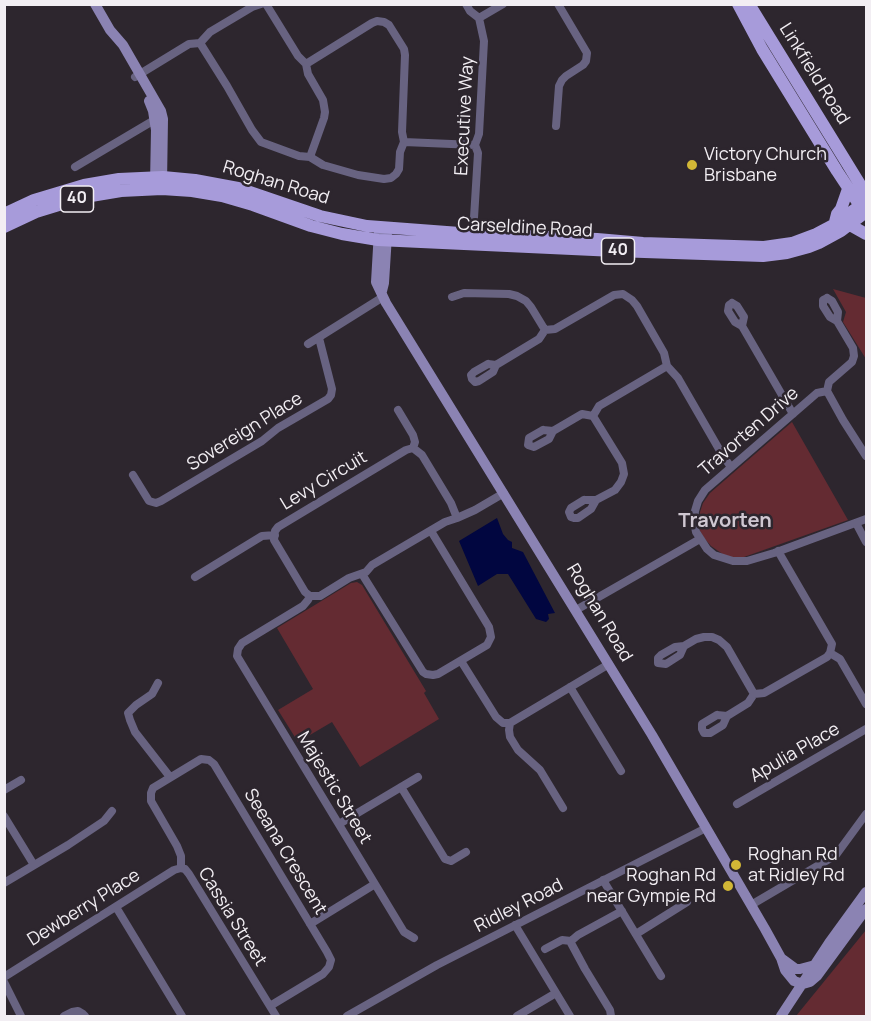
<!DOCTYPE html>
<html>
<head>
<meta charset="utf-8">
<style>
	body { margin:0 }
	#map { position:relative; width:871px; height:1021px; overflow:hidden; background:#2d262e; font-family:Manrope,sans-serif }
	canvas { display:block }
	.frame { position:absolute; inset:0; border:6px solid #f2eef3; pointer-events:none }
</style>
</head>
<body>
<div id="map">
<canvas width="871" height="1021"></canvas>
<div class="frame"></div>
</div>
<script>
const context = document.querySelector('canvas').getContext('2d');
context.lineJoin = 'round';
function fillPath(path, color) {
  context.fillStyle = color;
  context.fill(path, 'evenodd');
}
function poly(rows) {
  const path = new Path2D();
  for (const r of rows) {
    path.moveTo(r[0], r[1]);
    for (let i = 2; i < r.length; i += 2) path.lineTo(r[i], r[i + 1]);
  }
  return path;
}
function stroke(path, color, width, dash) {
  context.strokeStyle = color;
  context.lineWidth = width;
  context.lineCap = dash ? 'butt' : 'round';
  context.setLineDash(dash || []);
  context.stroke(path);
}
function write(font, color, halo, rows, align = 'center') {
  context.font = font + ' Manrope,sans-serif';
  context.lineWidth = 5;
  context.setLineDash([]);
  context.textBaseline = 'middle';
  context.strokeStyle = halo;
  context.fillStyle = color;
  for (const [text, x, y, turn = 0] of rows) {
    context.save();
    context.translate(x, y);
    context.rotate((+turn || 0) * Math.PI / 180);
    context.textAlign = isNaN(turn) ? turn : align;
    if (halo) context.strokeText(text, 0, 0);
    context.fillText(text, 0, 0);
    context.restore();
  }
}
const green = poly([
	[833,289,866,298,866,365,865,362,866,359,843,322,846,312],
	[792,422,848,520,744,557,732,557,724,555,711,546,704,538,700,531,700,512,703,503,710,493],
	[357,582,362,585,426,691,424,693,439,719,360,767,332,722,298,742,278,710,313,689,277,628,351,583],
	[866,930,866,1016,796,1016]
]);
const water = poly([
	[497,518,503,534,508,540,512,542,512,548,523,552,555,613,548,614,549,619,546,622,536,619,508,574,497,574,478,586,459,541]
]);
const street = poly([
	[266,4,298,56,306,64,308,74,323,100,325,112,324,118,310,157],
	[466,4,470,11,479,18,484,41,479,134,475,145,478,153,473,234],
	[479,18,503,4],
	[200,43,227,86,252,130,261,142,299,156,310,157,323,165,358,175,384,179,391,178,396,174,399,169,400,152,404,142,402,132,405,55,404,49,389,25,384,22,377,21,372,23,306,64],
	[135,77,189,44,200,43,210,32,252,7,261,4],
	[556,126,559,86,562,80,566,76,583,65,586,61,587,53,558,4],
	[404,142,475,145],
	[75,167,156,119],
	[452,297,464,293,509,294,517,296,526,301,531,307,545,330],
	[827,298,832,301,838,312,837,321,830,317,823,306,823,300,827,298],
	[732,303,737,306,744,317,742,326,735,322,728,311,729,305,732,303],
	[742,326,793,414],
	[308,344,383,297],
	[488,364,496,365,493,372,479,381,475,382,472,379,471,375,474,372,488,364],
	[496,365,539,339,545,330,555,329,614,295,623,294,632,300,637,306,664,353,667,366],
	[827,391,829,382,852,362,854,356,853,348,837,321],
	[398,410,413,435,415,442,413,448],
	[593,416,622,463,624,474,621,482,615,490,596,500],
	[543,430,553,431,549,439,534,447,528,445,529,438,543,430],
	[553,431,582,414,593,416,599,406,667,366,678,378,723,456,731,467],
	[866,456,843,420,827,391,817,393,705,490,698,501,695,511,694,522,696,532,707,549,714,555,733,561,747,561,774,553,866,519],
	[133,475,149,501,156,503,161,501,262,441,278,428,328,399,331,395,332,389,319,338],
	[584,500,596,500,591,509,578,518,574,518,571,517,569,512,571,508,584,500],
	[457,518,451,503,422,455,413,448,406,450,278,527,275,531,274,540,305,592,310,596,320,596,349,578,366,572,372,565,445,522,457,518,475,510,504,493],
	[856,523,866,542],
	[362,574,423,672,426,674,433,675,438,674,487,645,491,637,489,627,431,531],
	[195,577,262,536,275,535],
	[310,596,308,600,303,606,242,643,238,649,237,656,404,932,414,938],
	[576,610,700,539],
	[684,646,696,639,704,637,712,637,719,640,727,647,754,694],
	[684,646,680,655,666,664,658,663,658,658,661,655,675,647,684,646],
	[830,653,840,659,866,704],
	[461,661,496,717,503,723,510,723],
	[158,683,152,694,136,705,128,713,130,720,135,732,170,777],
	[570,687,621,771],
	[717,715,727,716,723,725,710,733,704,733,702,729,702,724,717,715],
	[727,716,748,703,754,694,764,693,827,657,830,653,832,644,778,551],
	[401,787,445,859,451,861,466,852],
	[4,790,21,780],
	[737,804,866,729],
	[563,808,540,770,518,750,510,737,509,730,510,723,609,664],
	[4,816,34,865],
	[339,824,418,777],
	[603,880,661,976],
	[4,883,68,845,104,821,112,811],
	[751,905,836,855,866,814],
	[116,907,182,1016],
	[310,924,375,884],
	[515,925,570,1016],
	[636,934,687,902],
	[545,949,562,940,571,941],
	[4,977,174,870,181,868],
	[4,982,21,1016],
	[270,1006,323,974,329,967,331,960,327,952,214,764,209,760,201,759,153,788,151,793,151,801,177,846,181,856,181,868,185,869,189,874,276,1016],
	[64,1016,72,1012,78,1011,83,1014,85,1016],
	[347,1016,437,965,706,828],
	[517,1016,556,993],
	[611,1016,610,1010,585,969,571,943,571,941,578,935,622,911]
]);
const secondary = poly([
	[95,4,110,30,123,45,161,111,163,119,162,183],
	[149,101,153,111,156,130,155,184],
	[379,231,376,282,386,303,652,735,765,929,781,958,785,970,794,981,803,984],
	[382,291,384,283,387,235],
	[781,958,796,969,800,969,815,965],
	[803,984,810,982,817,976,866,909],
	[781,1016,829,943,866,892]
]);
const primary = poly([
	[738,4,762,49,837,171,864,212],
	[749,4,866,194],
	[4,214,34,200,84,185,119,179,163,177,195,180,238,188,320,216,367,226,473,234,597,239,643,243,764,247,792,243,816,234,835,224,866,201],
	[835,222,837,214,841,209,848,189],
	[850,225,866,234],
	[4,227,36,212,85,197,121,191,162,189,192,191,222,196,253,205,311,226,342,234,378,240,615,251,763,256,787,253,809,247,819,243,841,231,866,212]
]);
const markers = [
	[692,165,6,"#d2b736"],
	[736,865,6,"#d2b736"],
	[728,886,6,"#d2b736"]
];
const shields = [
	[77,199,33],
	[618,251,33]
];
const shieldNames = [
	["40",77,199],
	["40",618,251]
];
const streetNames = [
	["Linkfield Road",814,74,58],
	["Executive Way",465,116,-87],
	["Roghan Road",276,183,17],
	["Carseldine Road",525,228,3],
	["Sovereign Place",245,432,-32],
	["Travorten Drive",749,432,-41],
	["Levy Circuit",324,481,-31],
	["Roghan Road",599,613,59],
	["Apulia Place",795,753,-30],
	["Majestic Street",334,788,59],
	["Seeana Crescent",285,852,59],
	["Ridley Road",519,906,-27],
	["Dewberry Place",84,908,-32],
	["Cassia Street",232,917,58]
];
const poiNames = [
	["Victory Church",704,155],
	["Brisbane",704,176],
	["Roghan Rd",748,855],
	["at Ridley Rd",748,876],
	["Roghan Rd",716,876,"right"],
	["near Gympie Rd",716,897,"right"]
];
const neighbourhoodNames = [
	["Travorten",725,521]
];
fillPath(green, '#642b32');
fillPath(water, '#010640');
stroke(street, '#686381', 8);
stroke(secondary, '#8b83b3', 10);
stroke(primary, '#a79bda', 12);
for (const [x, y, r, color] of markers) {
  const dot = new Path2D();
  dot.arc(x, y, r, 0, 2 * Math.PI);
  context.fillStyle = color;
  context.fill(dot);
  stroke(dot, '#2d262e', 2);
}
for (const [x, y, w] of shields) {
  const box = new Path2D();
  box.roundRect(x - w / 2, y - 13, w, 26, 4.5);
  context.fillStyle = '#2d262e';
  context.fill(box);
  stroke(box, '#f2eef3', 1.5);
}
write('bold 16px', '#f2eef3', null, shieldNames);
write('18px', '#f2eef3', '#2d262e', streetNames);
write('18px', '#f2eef3', '#2d262e', poiNames, 'left');
write('bold 20px', '#cfc7d1', '#2d262e', neighbourhoodNames);
</script>
</body>
</html>
